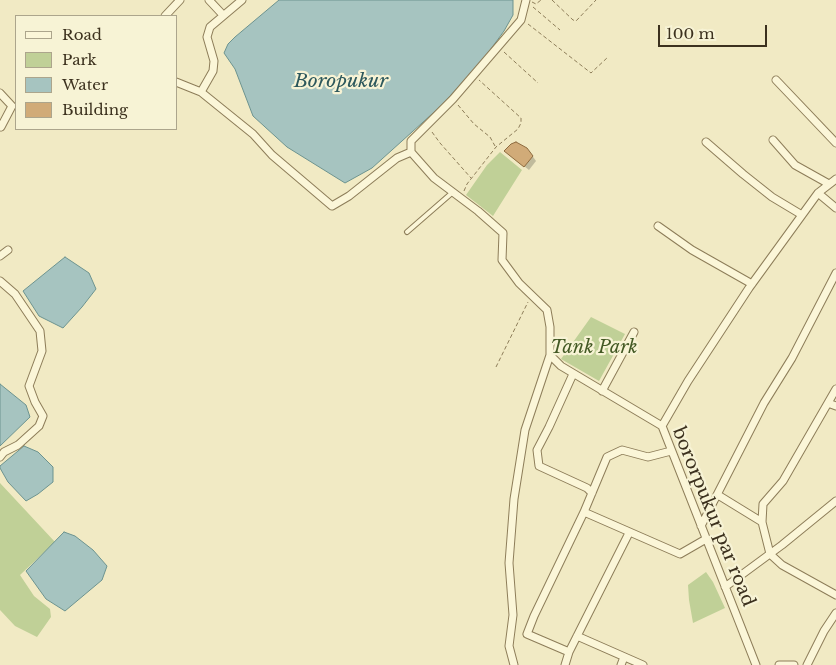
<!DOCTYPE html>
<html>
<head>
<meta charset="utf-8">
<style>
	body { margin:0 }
	#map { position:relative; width:836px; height:665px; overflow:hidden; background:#f1eac4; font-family:"Libre Baskerville",serif }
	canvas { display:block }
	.legend { position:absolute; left:15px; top:15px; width:162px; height:115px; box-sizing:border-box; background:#f7f3d5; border:1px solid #aca58c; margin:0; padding:6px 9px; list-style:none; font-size:15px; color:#3c311e }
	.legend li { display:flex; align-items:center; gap:10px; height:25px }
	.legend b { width:25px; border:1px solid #aca58c }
	.scale { position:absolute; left:658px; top:25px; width:109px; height:22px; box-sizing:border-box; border:2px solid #3c311e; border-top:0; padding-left:6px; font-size:15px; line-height:18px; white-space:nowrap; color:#3c311e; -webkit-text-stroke:4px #f7f3d5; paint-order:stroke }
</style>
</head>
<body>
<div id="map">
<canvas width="836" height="665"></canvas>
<ul class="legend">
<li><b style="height:6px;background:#fbf6d8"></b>Road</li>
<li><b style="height:14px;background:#c0d097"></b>Park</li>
<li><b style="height:14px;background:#a6c4c0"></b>Water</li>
<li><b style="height:14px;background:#d1ab78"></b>Building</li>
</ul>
<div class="scale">100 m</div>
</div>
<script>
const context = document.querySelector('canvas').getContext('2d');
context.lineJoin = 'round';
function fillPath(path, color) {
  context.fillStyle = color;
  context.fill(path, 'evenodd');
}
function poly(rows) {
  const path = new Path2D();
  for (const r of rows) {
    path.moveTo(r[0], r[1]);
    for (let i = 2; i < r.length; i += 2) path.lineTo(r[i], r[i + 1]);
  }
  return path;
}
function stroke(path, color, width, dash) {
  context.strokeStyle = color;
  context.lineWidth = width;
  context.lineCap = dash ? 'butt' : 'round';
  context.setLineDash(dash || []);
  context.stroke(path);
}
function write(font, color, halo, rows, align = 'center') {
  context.font = font + ' "Libre Baskerville",serif';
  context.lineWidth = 4.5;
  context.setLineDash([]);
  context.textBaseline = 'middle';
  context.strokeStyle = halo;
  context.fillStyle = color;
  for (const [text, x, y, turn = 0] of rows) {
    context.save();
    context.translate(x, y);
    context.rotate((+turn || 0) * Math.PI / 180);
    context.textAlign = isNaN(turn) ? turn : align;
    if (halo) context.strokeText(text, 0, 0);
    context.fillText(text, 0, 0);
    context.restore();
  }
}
const green = poly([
	[500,152,522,170,493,216,466,195,487,165],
	[591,317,625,334,599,381,561,359],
	[0,483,55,542,20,575,34,596,50,609,51,617,37,637,15,626,0,610],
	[706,572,713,582,725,608,693,623,689,600,688,585]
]);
const water = poly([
	[279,0,513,0,513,15,504,31,485,57,442,105,372,168,345,183,287,147,253,116,235,69,224,53,228,44,235,37,279,0],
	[65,257,89,273,96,289,82,307,63,328,39,316,23,291,65,257],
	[0,384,26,405,30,417,0,446,0,384],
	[24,446,38,452,53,467,53,482,38,494,26,501,8,482,0,468,0,466,24,446],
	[64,532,75,536,93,550,107,566,102,580,65,611,46,599,26,571,64,532]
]);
const shadow = poly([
	[505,151,531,154,536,161,529,170]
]);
const building = poly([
	[516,142,527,148,533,156,524,167,504,151,511,144,516,142]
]);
const path = poly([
	[552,0,573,20,576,21,596,0],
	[532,2,536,4,541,0],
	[533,7,560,30],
	[528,24,591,73,608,57],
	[504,52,538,83],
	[458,105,474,124,490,137,495,146],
	[432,132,440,143,471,178],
	[464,191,467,184,496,147,518,129,521,123,521,118,479,80],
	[496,367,528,302]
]);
const lane = poly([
	[407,232,453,192]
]);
const street = poly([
	[209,0,223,15],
	[242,0,210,27,207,37,214,61,213,71,201,92,253,134,272,155,332,206,349,196,397,158,411,152],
	[526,0,521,20,453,99,411,141,411,152,434,178,478,211,503,233,502,260,519,283,547,310,550,327,550,355,561,366,662,426,756,665],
	[165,16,180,0],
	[776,80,836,143],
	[176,82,201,92],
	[0,93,12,106,1,127],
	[773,140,795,165,829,184],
	[706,142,743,174,772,197,802,215],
	[818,193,836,208],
	[658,226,692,250,752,284],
	[0,256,8,250],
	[0,281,15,294,40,331,42,351,29,386,35,402,43,416,39,426,18,445,4,452,0,457],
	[573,374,549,427,537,450,539,466,587,488,592,493],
	[836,389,783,481,763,504,762,522,770,554,782,565,836,595],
	[602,391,634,332],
	[828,403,836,406],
	[662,426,688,381,749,288,818,193,836,179],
	[718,495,762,522],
	[584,512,680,554,706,539],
	[701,526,764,403,792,358,836,273],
	[725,587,782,545,836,501],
	[577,636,643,665],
	[569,652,629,533],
	[514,665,509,646,513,615,509,563,514,499,525,430,550,355],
	[565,665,569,652,527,634,534,616,584,512,607,457,622,450,648,457,671,451],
	[621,665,624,657],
	[779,665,794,665],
	[807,665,824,631,836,613]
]);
const parkNames = [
	["Tank Park",594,348]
];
const streetNames = [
	["bororpukur par road",713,517,68]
];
const waterNames = [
	["Boropukur",341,82]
];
fillPath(green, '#c0d097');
fillPath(water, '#a6c4c0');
stroke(water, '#6c938f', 1);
fillPath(shadow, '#0003');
fillPath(building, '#d1ab78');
stroke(building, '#8d6a3e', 1);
stroke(lane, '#8d7d59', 6);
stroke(street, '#8d7d59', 9);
stroke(path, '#8d7d59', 1, [4, 2.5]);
stroke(lane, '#fbf6d8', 4);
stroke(street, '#fbf6d8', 7);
write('italic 18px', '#435924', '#f7f3d5', parkNames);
write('18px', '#3c311e', '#f7f3d5', streetNames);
write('italic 19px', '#2d585c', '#f7f3d5', waterNames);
</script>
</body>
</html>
